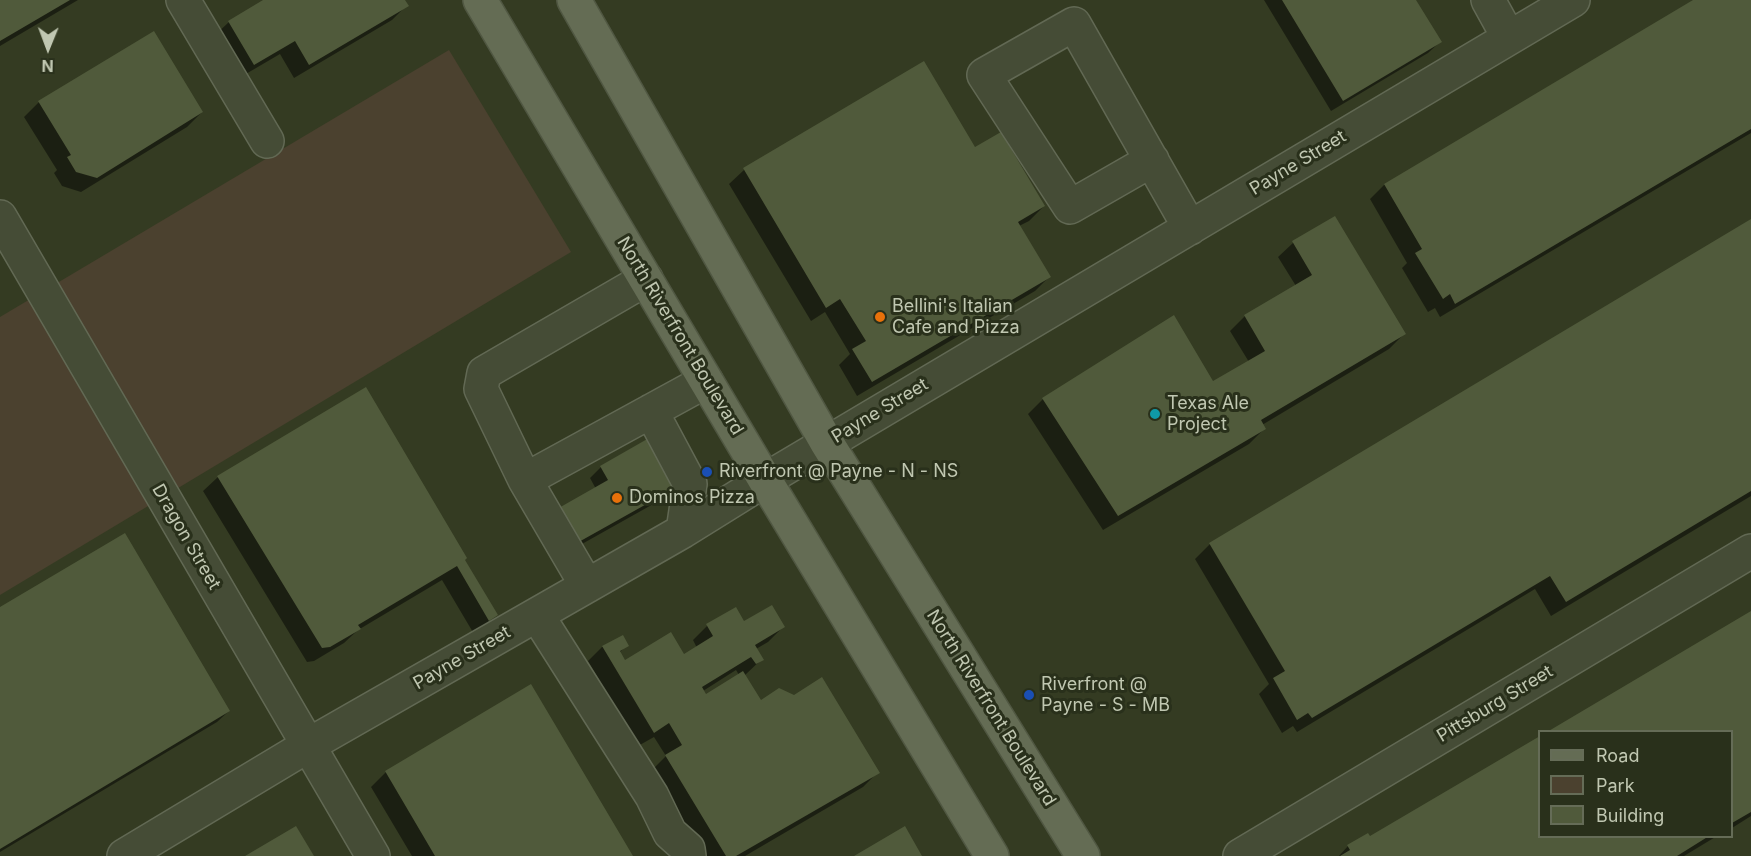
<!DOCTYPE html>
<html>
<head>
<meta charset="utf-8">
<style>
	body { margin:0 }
	#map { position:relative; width:1751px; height:856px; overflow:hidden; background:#343b22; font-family:Inter,sans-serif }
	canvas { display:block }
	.legend { position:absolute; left:1538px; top:730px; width:195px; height:108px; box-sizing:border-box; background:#29301b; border:2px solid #656c57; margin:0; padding:8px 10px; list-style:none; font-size:18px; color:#c0c7b1 }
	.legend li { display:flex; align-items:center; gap:12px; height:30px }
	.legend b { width:30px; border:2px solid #656c57 }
	.north { position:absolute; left:18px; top:18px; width:60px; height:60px; -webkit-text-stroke:4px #29301b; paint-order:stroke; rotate:181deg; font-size:16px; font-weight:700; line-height:24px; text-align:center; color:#c0c7b1 }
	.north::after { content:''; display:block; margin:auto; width:21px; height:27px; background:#c0c7b1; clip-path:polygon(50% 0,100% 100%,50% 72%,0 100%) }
</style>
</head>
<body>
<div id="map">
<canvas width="1751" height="856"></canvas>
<ul class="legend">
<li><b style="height:8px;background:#646c54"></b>Road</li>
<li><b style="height:16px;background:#4b412f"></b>Park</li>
<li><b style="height:16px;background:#505a3b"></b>Building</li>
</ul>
<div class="north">N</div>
</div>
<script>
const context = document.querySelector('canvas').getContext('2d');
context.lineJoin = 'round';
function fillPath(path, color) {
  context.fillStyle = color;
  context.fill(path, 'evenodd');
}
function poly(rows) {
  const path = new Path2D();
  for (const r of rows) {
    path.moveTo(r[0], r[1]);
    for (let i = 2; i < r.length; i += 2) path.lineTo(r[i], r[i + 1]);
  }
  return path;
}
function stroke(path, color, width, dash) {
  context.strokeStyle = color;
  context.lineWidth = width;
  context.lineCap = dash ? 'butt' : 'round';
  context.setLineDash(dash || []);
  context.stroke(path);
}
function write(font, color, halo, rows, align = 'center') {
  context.font = font + ' Inter,sans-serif';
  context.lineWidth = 6;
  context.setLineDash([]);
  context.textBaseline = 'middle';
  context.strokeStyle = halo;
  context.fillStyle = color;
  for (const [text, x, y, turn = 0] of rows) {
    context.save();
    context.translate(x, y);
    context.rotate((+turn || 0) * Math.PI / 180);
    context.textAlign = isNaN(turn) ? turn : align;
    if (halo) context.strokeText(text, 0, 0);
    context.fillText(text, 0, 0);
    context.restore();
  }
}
const green = poly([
	[449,50,571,252,0,595,0,317]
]);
const shadow = poly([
	[0,0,78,0,0,46],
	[266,0,404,0,407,5,392,20,294,78,280,54,239,78,214,36,229,22],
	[1264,0,1415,0,1440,42,1428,53,1331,111],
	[1696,0,1751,0,1751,133,1440,317,1435,308,1428,312,1402,268,1407,263,1370,199,1384,185],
	[923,63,974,149,1044,206,1029,221,1019,226,1049,277,1035,291,857,396,839,365,850,354,825,312,811,321,729,184,744,170],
	[39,102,202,112,187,127,81,192,62,186,54,173,57,170,24,117],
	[1334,218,1404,334,1389,349,1262,425,1264,429,1249,444,1103,530,1028,414,1043,399,1213,383,1249,362,1230,331,1245,316,1296,286,1278,257,1293,243],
	[1751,220,1751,496,1551,616,1535,589,1297,732,1293,726,1282,733,1259,694,1269,684,1195,559,1210,544],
	[601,467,675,487,664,498,557,558,596,489,590,478],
	[218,477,463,560,496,615,474,634,442,580,358,630,344,643,314,661,307,662,203,491],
	[0,609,229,711,217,722,0,852],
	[1751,613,1751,816,1732,828,1732,732],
	[744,623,783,627,768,642,756,649,762,659,744,676,760,702,878,772,863,787,745,856,703,856,651,771,666,756,654,737,638,746,588,661,602,647,622,637,627,645,619,653,624,662,684,656,697,648,693,640,707,626],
	[736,670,739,675,705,696,703,691],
	[386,772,631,856,412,856,371,787],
	[1717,836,1684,856,1339,856,1348,846,1370,838]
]);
const building = poly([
	[0,0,70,0,0,41],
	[263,0,405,0,409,6,309,65,295,41,254,65,228,21],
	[1282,0,1416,0,1442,42,1343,101],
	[1693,0,1751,0,1751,129,1455,304,1450,294,1443,299,1415,253,1422,249,1384,184],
	[154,31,203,112,97,178,76,172,67,157,71,155,38,101],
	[924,61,975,147,1001,132,1045,206,1018,222,1051,277,872,382,852,349,866,341,840,299,826,308,743,168],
	[1335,216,1406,334,1261,420,1266,429,1118,516,1042,398,1174,315,1213,381,1265,351,1244,315,1312,275,1292,241],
	[1751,219,1751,491,1566,602,1550,576,1312,718,1308,713,1297,720,1273,678,1285,671,1209,543],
	[366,387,467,558,465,560,498,615,489,621,457,566,358,625,361,629,330,647,322,648,217,476],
	[649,438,677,487,568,548,557,509,608,480,600,466],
	[125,533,230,711,0,849,0,607],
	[772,605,785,627,755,645,764,660,756,664,751,657,702,687,706,694,743,671,761,700,779,688,794,695,822,677,880,773,736,856,726,856,665,755,682,745,669,723,654,733,602,646,623,635,629,646,620,651,625,660,671,632,684,654,713,636,706,624,736,607,744,621],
	[1751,611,1751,812,1732,823,1732,732,1547,732],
	[531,684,633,856,435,856,385,771],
	[1540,736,1540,836,1709,836,1677,856,1340,856,1350,850,1347,845,1368,833,1370,836],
	[296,826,314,856,245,856],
	[905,826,922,856,854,856]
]);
const minor = poly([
	[183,0,267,141],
	[1488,0,1509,38],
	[1152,160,1070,207,984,75,1074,24,1190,228],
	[0,217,373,856],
	[646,279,484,373,481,389,525,480,706,381],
	[651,411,690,484,683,531],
	[525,480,587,586],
	[537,615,652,796,670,833,688,849,689,856],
	[124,856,307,746,683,531,765,480,1573,0],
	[1240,856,1751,551]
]);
const major = poly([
	[480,0,765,480,992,856],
	[574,0,827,443,1083,856]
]);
const markers = [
	[880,317,6,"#e8710a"],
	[1155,414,6,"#0f9aa8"],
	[707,472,6,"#1a4fb4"],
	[617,498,6,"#e8710a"],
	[1029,695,6,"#1a4fb4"]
];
const streetNames = [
	["Payne Street",1298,163,-31],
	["North Riverfront Boulevard",680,336,59],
	["Payne Street",880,411,-31],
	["Dragon Street",186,537,60],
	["Payne Street",462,658,-30],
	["Pittsburg Street",1495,704,-31],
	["North Riverfront Boulevard",991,708,58]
];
const poiNames = [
	["Bellini's Italian",892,307],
	["Cafe and Pizza",892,328],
	["Texas Ale",1167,404],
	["Project",1167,425],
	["Riverfront @ Payne - N - NS",719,472],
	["Dominos Pizza",629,498],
	["Riverfront @",1041,685],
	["Payne - S - MB",1041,706]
];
fillPath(green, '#4b412f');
fillPath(shadow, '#0007');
fillPath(building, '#505a3b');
stroke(minor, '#626954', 36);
stroke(major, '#505742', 36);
stroke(minor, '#454c36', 33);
stroke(major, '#646c54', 33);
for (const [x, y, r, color] of markers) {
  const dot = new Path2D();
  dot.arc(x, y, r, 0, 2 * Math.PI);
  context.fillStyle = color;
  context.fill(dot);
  stroke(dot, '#29301b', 2);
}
write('18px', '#c0c7b1', '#29301b', streetNames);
write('18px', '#c0c7b1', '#29301b', poiNames, 'left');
</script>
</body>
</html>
